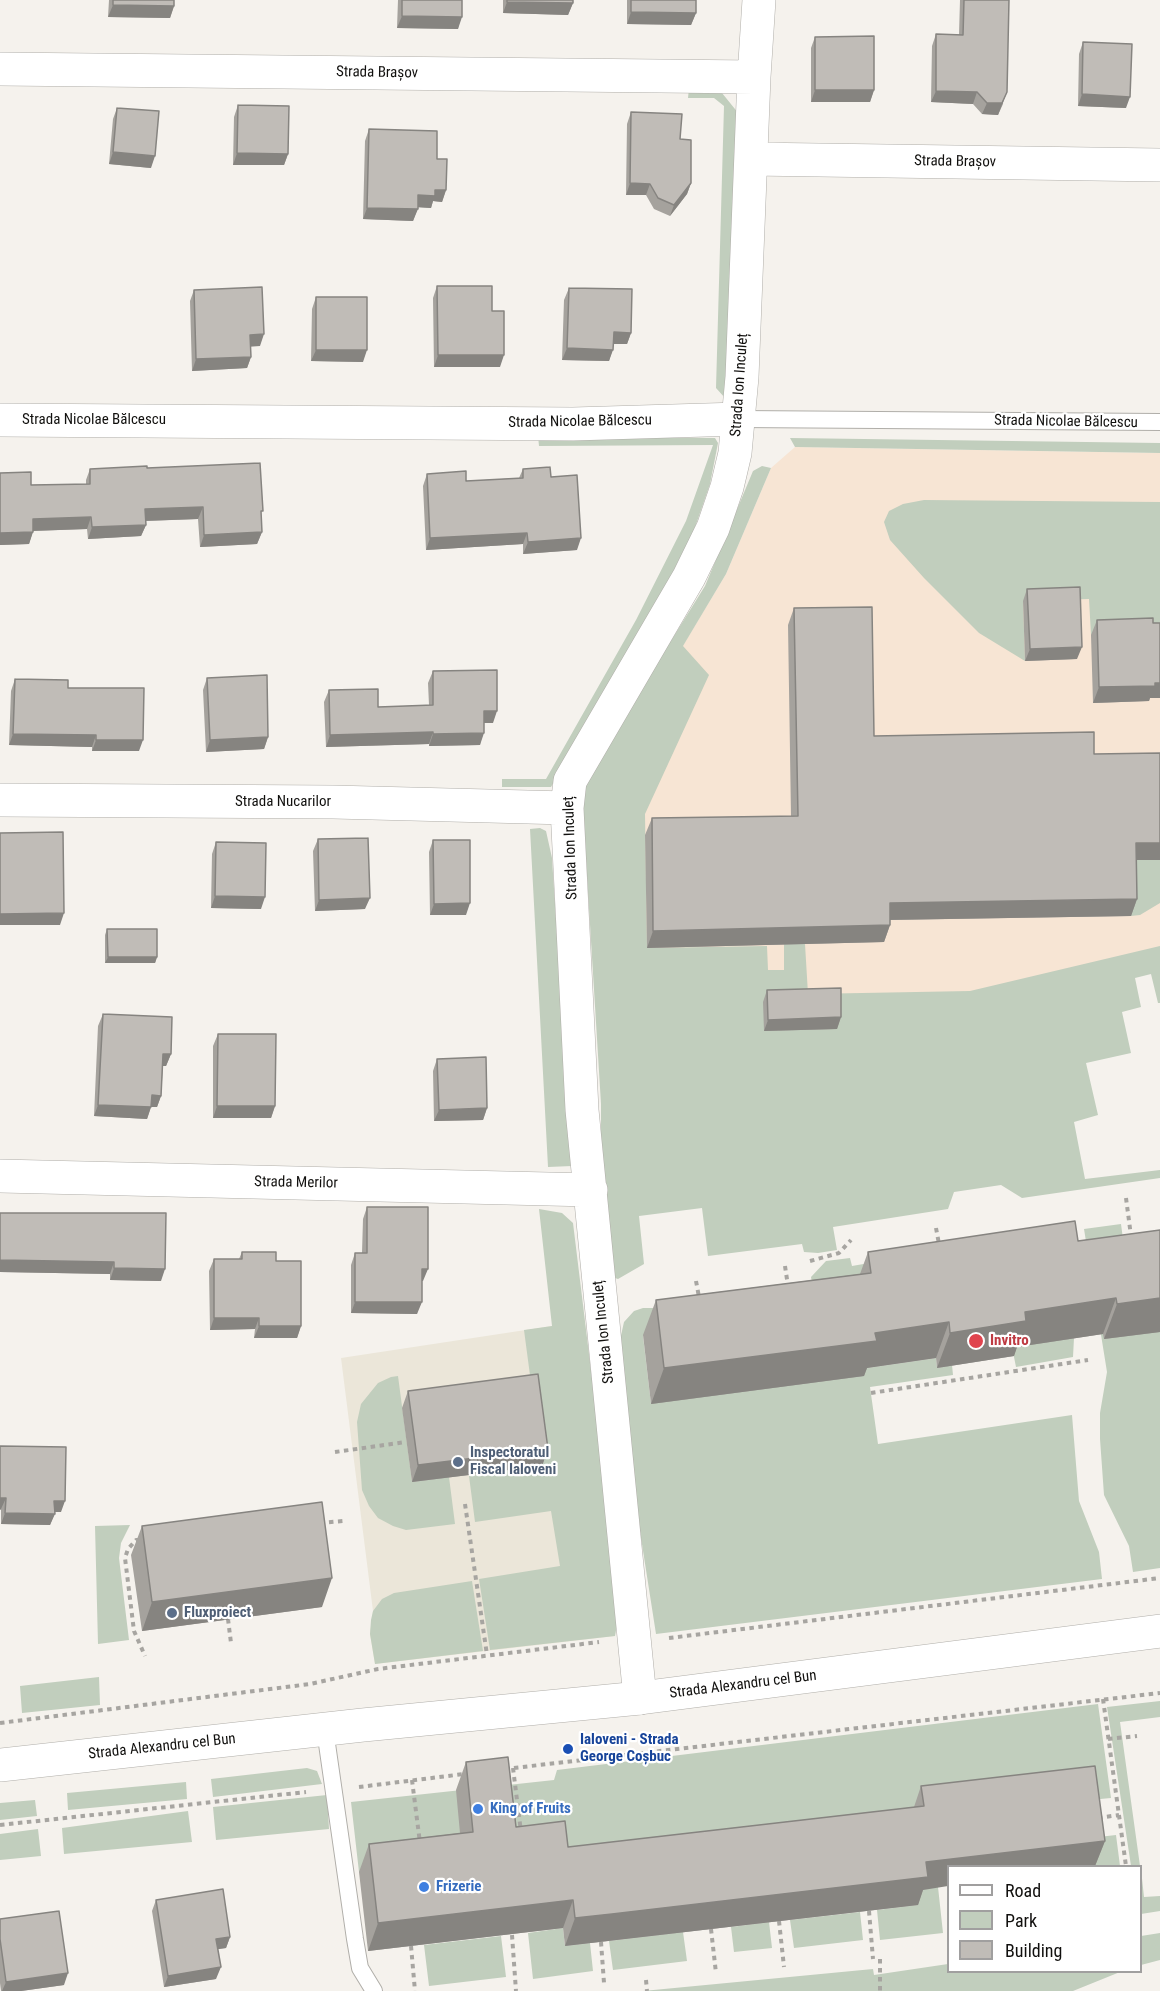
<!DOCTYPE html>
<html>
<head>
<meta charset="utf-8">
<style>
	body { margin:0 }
	#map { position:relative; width:1160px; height:1991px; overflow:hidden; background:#f5f2ed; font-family:"Roboto Condensed",sans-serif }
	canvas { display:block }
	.legend { position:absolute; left:947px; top:1865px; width:195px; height:108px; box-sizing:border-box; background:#fff; border:2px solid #a09f9f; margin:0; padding:8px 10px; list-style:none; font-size:18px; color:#11100e }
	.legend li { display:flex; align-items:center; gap:12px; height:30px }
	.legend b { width:30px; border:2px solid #a09f9f }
</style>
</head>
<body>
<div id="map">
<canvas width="1160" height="1991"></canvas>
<ul class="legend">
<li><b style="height:8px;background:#fff"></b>Road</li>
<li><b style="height:16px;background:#c1cebd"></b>Park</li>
<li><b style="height:16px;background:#c0bcb7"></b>Building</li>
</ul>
</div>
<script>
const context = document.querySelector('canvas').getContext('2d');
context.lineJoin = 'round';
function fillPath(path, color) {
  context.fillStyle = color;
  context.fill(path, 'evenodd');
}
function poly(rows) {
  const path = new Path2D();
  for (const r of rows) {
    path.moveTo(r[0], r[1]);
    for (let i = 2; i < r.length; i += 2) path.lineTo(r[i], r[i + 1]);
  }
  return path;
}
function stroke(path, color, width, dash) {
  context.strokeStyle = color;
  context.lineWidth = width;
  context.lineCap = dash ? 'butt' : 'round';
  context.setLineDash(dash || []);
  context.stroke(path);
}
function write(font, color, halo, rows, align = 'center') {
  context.font = font + ' "Roboto Condensed",sans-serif';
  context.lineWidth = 4.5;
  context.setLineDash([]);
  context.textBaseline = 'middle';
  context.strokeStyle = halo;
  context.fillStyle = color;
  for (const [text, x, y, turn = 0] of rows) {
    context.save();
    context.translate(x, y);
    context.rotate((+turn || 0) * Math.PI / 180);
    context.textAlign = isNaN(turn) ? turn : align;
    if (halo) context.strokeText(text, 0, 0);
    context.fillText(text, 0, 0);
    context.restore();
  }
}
const built = poly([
	[552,1326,615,1636,375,1664,370,1634,373,1611,341,1358]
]);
const industrial = poly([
	[795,447,1160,453,1160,964,624,1182,594,793,726,574,771,468]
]);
const green = poly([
	[689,88,722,93,739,114,725,398,716,388,724,106,714,98,688,98],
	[538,436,715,438,718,443,710,484,692,536,655,611,551,787,502,787,502,779,546,779,636,620,686,521,713,445,539,446],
	[790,438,1160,443,1160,453,795,447],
	[762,466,771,468,726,574,683,646,709,675,645,814,647,948,767,946,768,970,784,970,784,944,805,944,808,994,970,991,1160,946,1160,1003,1158,1003,1151,974,1135,978,1141,1007,1122,1012,1131,1053,1086,1063,1098,1115,1074,1122,1085,1179,1160,1170,1160,1178,1022,1198,1001,1185,954,1192,948,1209,833,1227,837,1250,818,1253,804,1252,802,1244,708,1256,702,1208,639,1216,644,1264,618,1279,612,1277,601,1204,601,1104,582,794,588,774,705,586,753,471],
	[924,500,1160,502,1160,633,1091,635,1089,599,1023,601,1025,661,979,633,924,578,890,540,884,522,889,511,903,504],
	[540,828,546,831,552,858,572,1166,548,1167,530,829],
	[1130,860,1160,860,1160,903,1140,915,1131,916],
	[539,1209,562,1213,573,1223,620,1608,615,1636,490,1650,479,1579,560,1566,551,1511,475,1522,469,1476,542,1466,524,1330,552,1326],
	[1121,1224,1127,1269,1160,1332,1160,1568,1133,1572,1129,1546,1104,1495,1100,1439,1100,1413,1107,1372,1084,1229],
	[915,1255,867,1368,936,1358,937,1368,952,1365,953,1375,870,1387,878,1444,1072,1415,1079,1501,1099,1552,1102,1579,656,1634,639,1525,620,1340,624,1322,634,1311,643,1308,666,1308,643,1336,651,1404,817,1313,811,1277,826,1261,850,1258,852,1266],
	[1074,1338,1073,1357,1016,1367,1012,1347],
	[398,1376,412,1482,449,1477,455,1524,406,1530,393,1526,378,1518,369,1506,362,1490,357,1422,361,1404,378,1383,391,1377],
	[130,1525,121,1543,119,1558,129,1640,98,1644,95,1526],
	[472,1581,483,1651,375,1664,370,1634,371,1620,373,1611,382,1599,394,1593],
	[99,1677,100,1705,22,1713,20,1686],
	[1160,1701,1160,1717,1120,1722,1140,1866,1131,1866,1107,1707],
	[1098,1704,1111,1798,554,1850,359,1872,351,1802,554,1780,557,1770],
	[307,1768,317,1771,322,1784,213,1797,211,1779],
	[186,1782,187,1799,68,1810,67,1793],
	[327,1795,329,1829,216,1840,213,1807],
	[35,1800,37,1816,0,1820,0,1803],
	[188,1811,192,1842,64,1854,62,1828],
	[38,1829,41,1856,0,1860,0,1834],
	[1116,1835,1120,1866,1094,1866,1090,1838],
	[1141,1869,1144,1897,1160,1896,1160,1911,1141,1914],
	[938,1887,943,1933,880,1940,877,1910,917,1905,916,1890],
	[860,1912,863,1940,794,1948,790,1920],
	[769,1922,772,1948,734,1952,731,1927],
	[563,1928,565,1946,590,1943,593,1971,533,1979,528,1933],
	[683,1932,687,1961,613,1970,609,1941],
	[1160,1933,1160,1960,1141,1965,1141,1936],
	[501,1936,506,1977,429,1986,424,1945],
	[948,1964,948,1972,1120,1972,1073,1991,643,1991,873,1969,874,1975]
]);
const path = poly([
	[1126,1198,1131,1236],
	[936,1228,939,1244],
	[810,1261,839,1253,851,1240],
	[785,1266,788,1286],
	[696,1281,699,1297],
	[871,1393,1088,1360],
	[335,1452,406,1442],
	[465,1504,487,1655],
	[320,1523,343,1521],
	[140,1540,136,1540,128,1549,125,1558,134,1631,145,1656],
	[228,1619,231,1643],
	[669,1638,1160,1578],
	[1103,1699,1126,1866],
	[0,1723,310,1684,378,1669,599,1642],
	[1108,1739,1137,1736],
	[513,1768,521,1832],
	[505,1769,1160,1693],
	[412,1780,420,1843],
	[359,1787,464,1774],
	[1098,1818,1119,1815],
	[0,1825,306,1792],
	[869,1911,873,1959],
	[779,1921,784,1967],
	[711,1929,716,1973],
	[512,1935,516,1991],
	[601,1942,604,1983],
	[411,1946,415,1991],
	[880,1959,880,1991],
	[646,1980,647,1991]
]);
const lane = poly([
	[739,419,1160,422],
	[325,1730,355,1939,360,1968,374,1991]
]);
const street = poly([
	[0,69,754,77],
	[751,159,1160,165],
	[0,420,573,424,739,419],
	[0,800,333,802,567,808],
	[0,1176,591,1190],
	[640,1698,582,1110,567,808,570,781,689,577,713,528,727,487,735,453,742,377,754,77,759,0]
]);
const secondary = poly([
	[0,1765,363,1725,640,1698,1160,1631]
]);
const wall = poly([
	[109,0,174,0,174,6,170,18,108,17],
	[398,0,462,0,458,29,397,28],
	[503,0,573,0,573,3,568,15,503,13],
	[627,0,696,0,696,13,691,25,627,24],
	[960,0,1009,0,1003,104,998,115,982,114,973,104,931,102,932,46,936,34,959,35],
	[815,37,874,90,870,102,811,102,811,48],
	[1083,42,1126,108,1078,106,1079,54],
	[238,105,288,154,284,165,233,165,234,117],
	[117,108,151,168,109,164,113,119],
	[631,112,680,139,691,183,687,194,670,216,654,209,646,195,626,195,627,124],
	[369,129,437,159,446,190,442,202,433,201,431,208,418,207,413,221,363,219,365,141],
	[437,286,492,311,500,367,434,367,433,298],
	[569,288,631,333,627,344,614,344,609,361,562,360,564,300],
	[194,290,260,346,250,346,251,357,247,368,192,371,190,301],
	[316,297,363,362,311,361,312,309],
	[147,468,261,517,262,532,257,544,200,547,198,519,146,521,146,525,141,536,88,539,87,529,33,531,29,544,0,545,0,473,31,485,86,484,86,480,90,469],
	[523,469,551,477,577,550,523,554,523,544,426,550,423,486,427,474,466,481,519,478],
	[1027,589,1077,659,1025,661,1023,601],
	[794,608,874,736,1094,754,1136,860,1137,899,1131,916,890,920,890,925,884,942,647,948,645,835,652,818,791,816,788,625],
	[1097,620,1160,623,1160,698,1150,698,1149,701,1093,703,1091,635],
	[433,671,493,723,484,723,480,745,429,746,429,744,326,747,324,702,329,690,378,707,429,705,428,683],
	[207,678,268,737,264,749,206,752,203,690],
	[15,679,68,688,139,751,92,751,92,747,9,745,11,691],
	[318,839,365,909,315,911,313,851],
	[433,840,466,915,430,915,429,852],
	[216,842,261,909,211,908,212,854],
	[107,929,157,957,155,963,105,963,105,935],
	[767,990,841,1017,837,1029,764,1031,763,1002],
	[103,1014,171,1054,166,1066,163,1066,161,1096,157,1107,151,1107,147,1119,94,1116,98,1026],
	[218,1034,275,1106,271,1118,213,1118,213,1046],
	[437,1059,487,1108,483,1120,434,1121,433,1071],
	[367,1207,423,1281,422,1281,417,1314,351,1313,351,1265,355,1253,362,1253,363,1219],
	[0,1213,161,1281,110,1280,110,1274,0,1272],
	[1160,1230,1160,1332,1104,1339,1103,1334,1017,1347,1014,1356,937,1368,936,1358,867,1368,864,1376,651,1404,643,1335,656,1300,860,1274,868,1252,1078,1241],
	[242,1252,276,1261,301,1326,297,1338,254,1338,255,1329,210,1330,209,1271,214,1259,239,1259],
	[408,1391,548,1449,542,1466,412,1482,402,1408],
	[0,1446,61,1512,55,1512,50,1525,1,1524,1,1509,0,1510],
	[142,1526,322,1607,142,1631,131,1555],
	[466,1762,516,1827,568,1847,914,1807,921,1786,1105,1841,1095,1866,948,1866,923,1890,918,1905,565,1946,563,1928,368,1951,359,1872,369,1844,460,1833,456,1790],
	[156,1900,230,1937,226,1948,218,1949,216,1979,164,1987,152,1911],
	[0,1919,64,1985,21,1991,1,1991,0,1983]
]);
const shadedWall = poly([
	[507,2,573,3,568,15,503,13],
	[113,5,174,6,170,18,108,17],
	[631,12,696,13,691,25,627,24],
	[402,16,462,17,458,29,397,28],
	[815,90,874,90,870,102,811,102],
	[936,91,977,92,973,104,931,102],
	[1007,92,998,115,982,114,987,103],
	[1082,94,1130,97,1126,108,1078,106],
	[113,152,155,156,151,168,109,164],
	[237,153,288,154,284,165,233,165],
	[630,183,650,184,646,195,626,195],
	[691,183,687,194,670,216,674,205],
	[435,190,446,190,442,202,433,201,431,208,414,207,418,195],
	[367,208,418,209,413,221,363,219],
	[614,332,631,333,627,344,609,344],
	[264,334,260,346,246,347,250,335],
	[567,348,613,350,609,361,562,360],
	[316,350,367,350,363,362,311,361],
	[438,355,504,355,500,367,434,367],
	[251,357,247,368,192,371,196,359],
	[203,507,198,519,141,521,145,509],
	[91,517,87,529,29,531,33,519],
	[146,525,141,536,88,539,92,527],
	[33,532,29,544,0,545,0,533],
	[262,532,257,544,200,547,204,535],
	[527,533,523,544,426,550,430,538],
	[581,538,577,550,523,554,528,542],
	[1082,647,1077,659,1025,661,1030,649],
	[1155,683,1160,683,1160,698,1150,698,1149,701,1093,703,1099,687],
	[484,711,497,711,493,723,479,723],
	[433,732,429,744,326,747,330,735],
	[484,733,480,745,429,746,433,734],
	[13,734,96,735,92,747,9,745],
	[268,737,264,749,206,752,210,740],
	[96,740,143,740,139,751,92,751],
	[1136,843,1160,843,1160,860,1130,860],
	[215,896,265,897,261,909,211,908],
	[370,898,365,909,315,911,319,900],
	[1137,899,1131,916,884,920,890,903],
	[470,903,466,915,430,915,434,904],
	[64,913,60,925,0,925,0,914],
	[890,925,884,942,647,948,653,931],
	[108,957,157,957,155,963,105,963],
	[841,1017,837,1029,764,1031,768,1020],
	[163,1054,171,1054,166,1066,159,1066],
	[152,1095,161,1096,157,1107,147,1107],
	[98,1105,151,1107,147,1119,94,1116],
	[217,1106,275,1106,271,1118,213,1118],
	[487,1108,483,1120,434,1121,439,1110],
	[0,1260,114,1262,110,1274,0,1272],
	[114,1268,165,1269,161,1281,110,1280],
	[422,1269,428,1269,423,1281,418,1281],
	[1116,1298,1103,1334,1017,1347,1014,1356,937,1368,950,1333,1025,1312],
	[1160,1298,1160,1332,1104,1339,1117,1304],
	[355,1302,422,1302,417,1314,351,1313],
	[214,1318,259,1318,255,1329,210,1330],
	[949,1322,936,1358,867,1368,864,1376,651,1404,664,1368,875,1333],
	[259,1326,301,1326,297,1338,254,1338],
	[548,1449,542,1466,412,1482,418,1465],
	[0,1498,6,1498,1,1509,0,1510],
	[54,1501,65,1501,61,1512,50,1512],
	[5,1513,55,1514,50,1525,1,1524],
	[332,1578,322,1607,142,1631,152,1602],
	[1105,1841,1095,1866,948,1866,948,1886,923,1890,918,1905,565,1946,575,1918,926,1862],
	[573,1900,563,1928,368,1951,378,1923],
	[230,1937,226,1948,212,1950,216,1939],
	[221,1967,216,1979,164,1987,168,1976],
	[68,1973,64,1985,21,1991,2,1991,6,1982]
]);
const building = poly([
	[113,0,174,0,174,6,113,5,113,0],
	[402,0,462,0,462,17,402,16,402,0],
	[507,0,573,0,573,3,507,2,507,0],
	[631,0,696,0,696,13,631,12,631,0],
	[964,0,1009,0,1007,92,1002,103,987,103,977,92,936,91,936,34,963,35,964,0],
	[874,36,874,90,815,90,815,37,874,36],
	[1083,42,1132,44,1130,97,1082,94,1083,42],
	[238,105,289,106,288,154,237,153,238,105],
	[117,108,159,111,155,156,113,152,117,108],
	[631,112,682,114,680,139,691,140,691,183,674,205,658,198,650,184,630,183,631,112],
	[369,129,437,131,437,159,447,159,446,190,435,190,435,196,418,195,418,209,367,208,369,129],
	[437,286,492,286,492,311,504,311,504,355,438,355,437,286],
	[262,287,264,334,250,335,251,357,196,359,194,290,262,287],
	[569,288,632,289,631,333,614,332,613,350,567,348,569,288],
	[316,297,367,297,367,350,316,350,316,297],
	[260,463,263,511,261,511,262,532,204,535,203,507,145,509,146,525,92,527,91,517,33,519,33,532,0,533,0,473,31,472,31,485,90,484,90,469,147,466,147,468,260,463],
	[550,467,551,477,577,475,581,538,528,542,527,533,430,538,427,474,466,471,466,481,523,478,523,469,550,467],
	[1080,587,1082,647,1030,649,1027,589,1080,587],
	[872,607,874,736,1094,732,1094,754,1160,753,1160,843,1136,843,1137,899,890,903,890,925,653,931,652,818,798,816,794,608,872,607],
	[1153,618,1153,623,1160,623,1160,683,1155,683,1155,686,1099,687,1097,620,1153,618],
	[497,670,497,711,484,711,484,733,433,734,433,732,330,735,329,690,378,689,378,707,433,705,433,671,497,670],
	[267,675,268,737,210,740,207,678,267,675],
	[15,679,68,680,68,688,144,688,143,740,96,740,96,735,13,734,15,679],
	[63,832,64,913,0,914,0,833,63,832],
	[368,838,370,898,319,900,318,839,368,838],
	[433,840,470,840,470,903,434,904,433,840],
	[216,842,266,843,265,897,215,896,216,842],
	[107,929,157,929,157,957,108,957,107,929],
	[841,988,841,1017,768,1020,767,990,841,988],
	[103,1014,172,1017,171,1054,163,1054,161,1096,152,1095,151,1107,98,1105,103,1014],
	[218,1034,276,1034,275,1106,217,1106,218,1034],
	[486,1057,487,1108,439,1110,437,1059,486,1057],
	[367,1207,428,1207,428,1269,422,1269,422,1302,355,1302,355,1253,367,1253,367,1207],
	[0,1213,166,1213,165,1269,114,1268,114,1262,0,1260,0,1213],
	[1075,1221,1078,1241,1160,1230,1160,1298,1117,1304,1116,1298,1025,1312,1026,1321,950,1333,949,1322,875,1333,877,1341,664,1368,656,1300,871,1273,868,1252,1075,1221],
	[242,1252,276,1252,276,1261,301,1261,301,1326,259,1326,259,1318,214,1318,214,1259,242,1259,242,1252],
	[538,1374,548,1449,418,1465,408,1391,538,1374],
	[0,1446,66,1447,65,1501,54,1501,55,1514,5,1513,6,1498,0,1498,0,1446],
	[322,1502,332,1578,152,1602,142,1526,322,1502],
	[508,1757,516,1827,565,1821,568,1847,924,1806,921,1786,1095,1766,1105,1841,926,1862,928,1877,612,1914,575,1918,573,1900,378,1923,369,1844,473,1832,466,1762,508,1757],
	[223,1889,230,1937,216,1939,221,1967,168,1976,156,1900,223,1889],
	[59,1911,68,1973,6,1982,0,1939,0,1919,59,1911]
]);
const markers = [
	[976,1341,8,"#e0444e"],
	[458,1462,6,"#5c6f8a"],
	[172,1613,6,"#5c6f8a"],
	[568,1749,6,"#1a4fb4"],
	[478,1809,6,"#3f7fe0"],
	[424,1887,6,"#3f7fe0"]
];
const streetNames = [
	["Strada Brașov",377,73,1],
	["Strada Brașov",955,162,1],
	["Strada Ion Inculeț",740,385,-86],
	["Strada Nicolae Bălcescu",94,420],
	["Strada Nicolae Bălcescu",580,422,-1],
	["Strada Nicolae Bălcescu",1066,422,1],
	["Strada Nucarilor",283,802],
	["Strada Ion Inculeț",571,848,-92],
	["Strada Merilor",296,1183,1],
	["Strada Ion Inculeț",604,1332,-96],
	["Strada Alexandru cel Bun",743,1685,-7],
	["Strada Alexandru cel Bun",162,1747,-6]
];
const healthNames = [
	["Invitro",990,1341]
];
const serviceNames = [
	["Inspectoratul",470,1453],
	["Fiscal Ialoveni",470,1470],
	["Fluxproiect",184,1613]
];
const transitNames = [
	["Ialoveni - Strada",580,1740],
	["George Coșbuc",580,1757]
];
const shopNames = [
	["King of Fruits",490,1809],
	["Frizerie",436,1887]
];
fillPath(built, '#ebe6d9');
fillPath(industrial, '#f7e5d4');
fillPath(green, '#c1cebd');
stroke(lane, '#b0aea9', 18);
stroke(street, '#b0aea9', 34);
stroke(secondary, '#b0aea9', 34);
stroke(path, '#a7a5a1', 4, [4.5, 4.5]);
stroke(lane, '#fff', 16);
stroke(street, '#fff', 33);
stroke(secondary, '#fff', 33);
fillPath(wall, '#a5a29d');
fillPath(shadedWall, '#868480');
fillPath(building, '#c0bcb7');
stroke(building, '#868480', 1.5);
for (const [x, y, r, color] of markers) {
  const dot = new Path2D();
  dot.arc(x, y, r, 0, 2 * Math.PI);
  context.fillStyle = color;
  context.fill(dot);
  stroke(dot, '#fff', 2);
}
write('15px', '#11100e', '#fff', streetNames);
write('bold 15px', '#be3a42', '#fff', healthNames, 'left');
write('bold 15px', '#4e5e75', '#fff', serviceNames, 'left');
write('bold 15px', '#164399', '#fff', transitNames, 'left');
write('bold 15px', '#366cbe', '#fff', shopNames, 'left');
</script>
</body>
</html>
